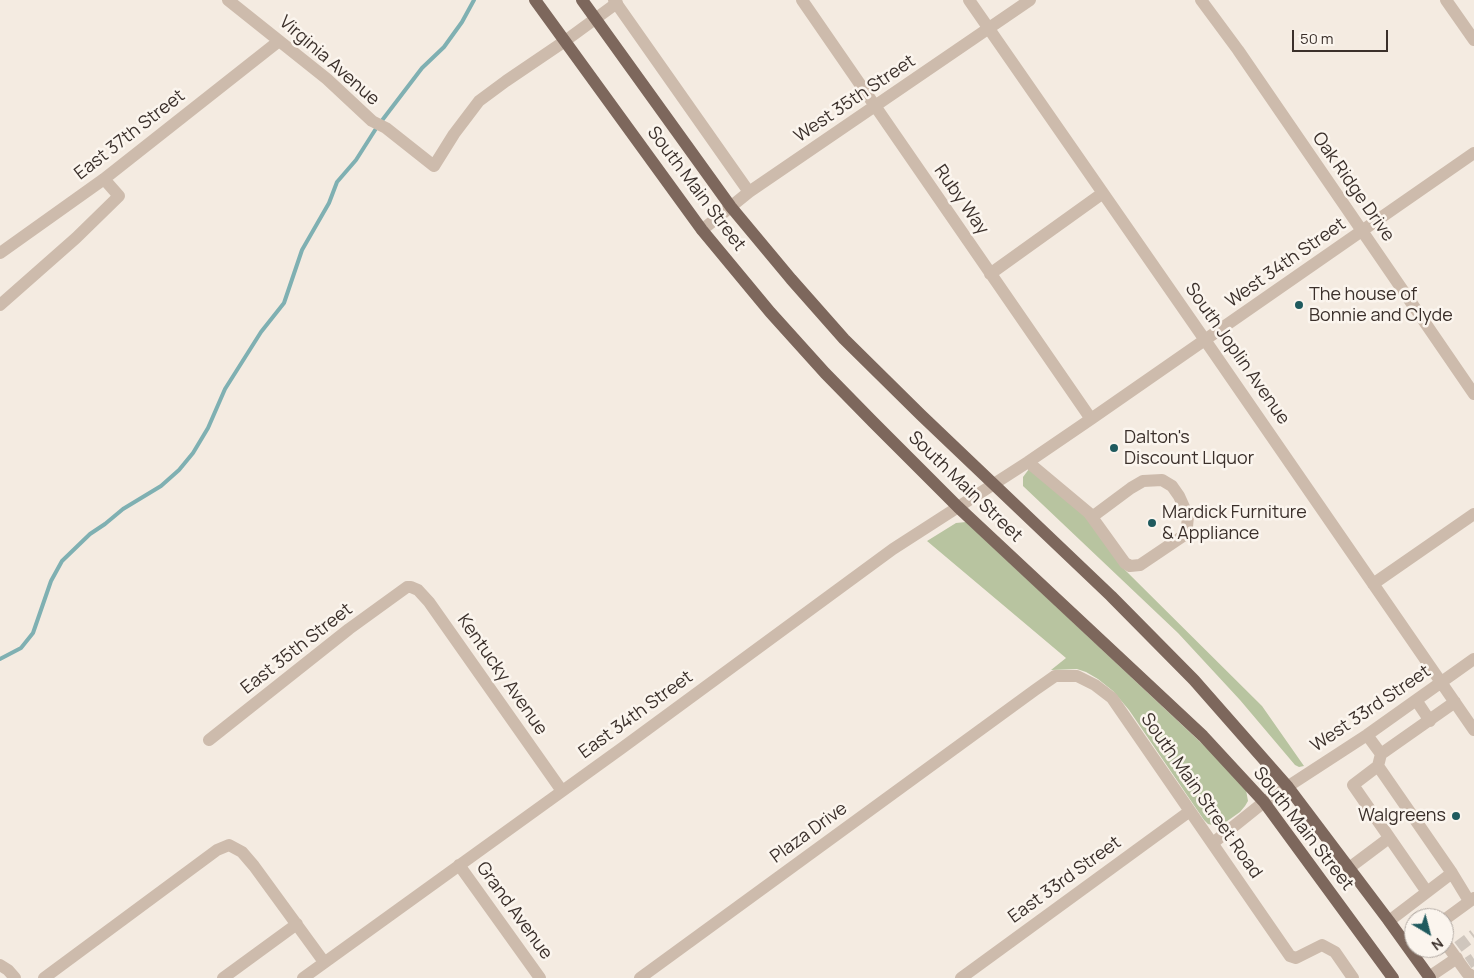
<!DOCTYPE html>
<html>
<head>
<meta charset="utf-8">
<style>
	body { margin:0 }
	#map { position:relative; width:1474px; height:978px; overflow:hidden; background:#f4ebe1; font-family:Manrope,sans-serif }
	canvas { display:block }
	.north { position:absolute; left:1404px; top:908px; width:50px; height:50px; box-sizing:border-box; background:#fbf5ee; border:1px solid #aea6a0; border-radius:50%; rotate:143deg; font-size:14px; font-weight:700; line-height:20px; text-align:center; color:#3b302b }
	.north::after { content:''; display:block; margin:auto; width:18px; height:22px; background:#1f5a5e; clip-path:polygon(50% 0,100% 100%,50% 72%,0 100%) }
	.scale { position:absolute; left:1292px; top:30px; width:96px; height:22px; box-sizing:border-box; border:2px solid #3b302b; border-top:0; padding-left:6px; font-size:15px; line-height:18px; white-space:nowrap; color:#3b302b; -webkit-text-stroke:4px #fbf5ee; paint-order:stroke }
</style>
</head>
<body>
<div id="map">
<canvas width="1474" height="978"></canvas>
<div class="north">N</div>
<div class="scale">50 m</div>
</div>
<script>
const context = document.querySelector('canvas').getContext('2d');
context.lineJoin = 'round';
function fillPath(path, color) {
  context.fillStyle = color;
  context.fill(path, 'evenodd');
}
function poly(rows) {
  const path = new Path2D();
  for (const r of rows) {
    path.moveTo(r[0], r[1]);
    for (let i = 2; i < r.length; i += 2) path.lineTo(r[i], r[i + 1]);
  }
  return path;
}
function stroke(path, color, width, dash) {
  context.strokeStyle = color;
  context.lineWidth = width;
  context.lineCap = dash ? 'butt' : 'round';
  context.setLineDash(dash || []);
  context.stroke(path);
}
function write(font, color, halo, rows, align = 'center') {
  context.font = font + ' Manrope,sans-serif';
  context.lineWidth = 5;
  context.setLineDash([]);
  context.textBaseline = 'middle';
  context.strokeStyle = halo;
  context.fillStyle = color;
  for (const [text, x, y, turn = 0] of rows) {
    context.save();
    context.translate(x, y);
    context.rotate((+turn || 0) * Math.PI / 180);
    context.textAlign = isNaN(turn) ? turn : align;
    if (halo) context.strokeText(text, 0, 0);
    context.fillText(text, 0, 0);
    context.restore();
  }
}
const green = poly([
	[1029,469,1088,518,1124,569,1262,706,1304,766,1299,767,1295,765,1240,700,1178,633,1023,486,1023,477],
	[966,522,1213,754,1246,790,1248,801,1245,806,1240,812,1223,824,1217,826,1208,824,1204,820,1129,710,1113,691,1098,679,1086,672,1077,669,1051,670,1066,658,927,541,956,523]
]);
const stream = poly([
	[0,659,21,648,33,633,51,581,62,561,90,534,105,524,123,509,161,486,179,470,193,453,208,428,225,389,261,332,284,303,302,250,329,203,337,182,356,160,377,127,422,68,444,47,462,22,474,0]
]);
const minorTunnel = poly([
	[1458,947,1474,935],
	[1468,963,1474,959]
]);
const minor = poly([
	[228,0,327,79,372,121,386,128,434,166,454,134,479,101,506,81,565,41,617,3],
	[614,0,749,192],
	[802,0,1091,419],
	[969,0,1205,340,1474,730],
	[1201,0,1238,50,1474,394],
	[1446,0,1474,40],
	[702,230,749,192,1030,0],
	[0,253,104,179,279,41],
	[990,274,1103,193],
	[0,305,76,238,119,196,104,179],
	[1028,462,1089,513,1125,563,1130,566,1140,565,1183,536,1187,527,1188,516,1179,496,1172,486,1162,480,1143,481,1131,488,1092,517],
	[1373,584,1474,514],
	[1416,700,1430,721],
	[1367,735,1381,754,1378,766,1452,873,1389,921],
	[209,740,349,629,407,587,411,587,418,590,429,602,562,791],
	[1381,754,1455,702],
	[1378,766,1353,785,1427,892],
	[1213,843,1264,802,1367,735,1474,659],
	[459,865,540,978],
	[1349,868,1389,838],
	[1452,873,1469,901],
	[1444,920,1474,898],
	[1444,941,1467,973,1474,977],
	[0,965,8,970,15,978],
	[1429,977,1457,958],
	[44,978,217,850,229,845,242,852,254,866,324,962],
	[223,978,297,924],
	[303,978,622,748,893,549,1028,462,1091,419,1474,153],
	[640,978,1035,690,1055,676,1077,676,1095,685,1112,698,1290,956,1296,958,1322,945,1335,952,1353,978],
	[961,978,1190,811]
]);
const major = poly([
	[535,0,702,230,770,312,825,373,873,422,958,507,1203,736,1264,802,1393,978],
	[582,0,731,207,791,279,844,339,921,415,1111,596,1194,680,1288,787,1389,921,1430,978]
]);
const markers = [
	[1299,305,5,"#1f5a5e"],
	[1114,448,5,"#1f5a5e"],
	[1152,523,5,"#1f5a5e"],
	[1456,816,5,"#1f5a5e"]
];
const streetNames = [
	["Virginia Avenue",329,61,41],
	["West 35th Street",855,99,-34],
	["East 37th Street",130,135,-38],
	["Oak Ridge Drive",1353,187,55],
	["South Main Street",696,189,53],
	["Ruby Way",961,200,55],
	["West 34th Street",1286,263,-35],
	["South Joplin Avenue",1237,354,55],
	["South Main Street",965,487,44],
	["East 35th Street",297,649,-38],
	["Kentucky Avenue",502,675,55],
	["West 33rd Street",1371,709,-34],
	["East 34th Street",636,715,-36],
	["South Main Street Road",1201,796,55],
	["South Main Street",1303,829,52],
	["Plaza Drive",809,833,-36],
	["East 33rd Street",1065,880,-36],
	["Grand Avenue",514,911,54]
];
const poiNames = [
	["The house of",1309,295],
	["Bonnie and Clyde",1309,316],
	["Dalton's",1124,438],
	["Discount LIquor",1124,459],
	["Mardick Furniture",1162,513],
	["& Appliance",1162,534],
	["Walgreens",1446,816,"right"]
];
fillPath(green, '#b8c4a0');
stroke(stream, '#7fb0b2', 4);
stroke(minorTunnel, '#cfc6bd', 12, [12, 6]);
stroke(minor, '#cdbbac', 12);
stroke(major, '#7d675c', 12);
for (const [x, y, r, color] of markers) {
  const dot = new Path2D();
  dot.arc(x, y, r, 0, 2 * Math.PI);
  context.fillStyle = color;
  context.fill(dot);
  stroke(dot, '#fbf5ee', 2);
}
write('18px', '#3b302b', '#fbf5ee', streetNames);
write('18px', '#3b302b', '#fbf5ee', poiNames, 'left');
</script>
</body>
</html>
